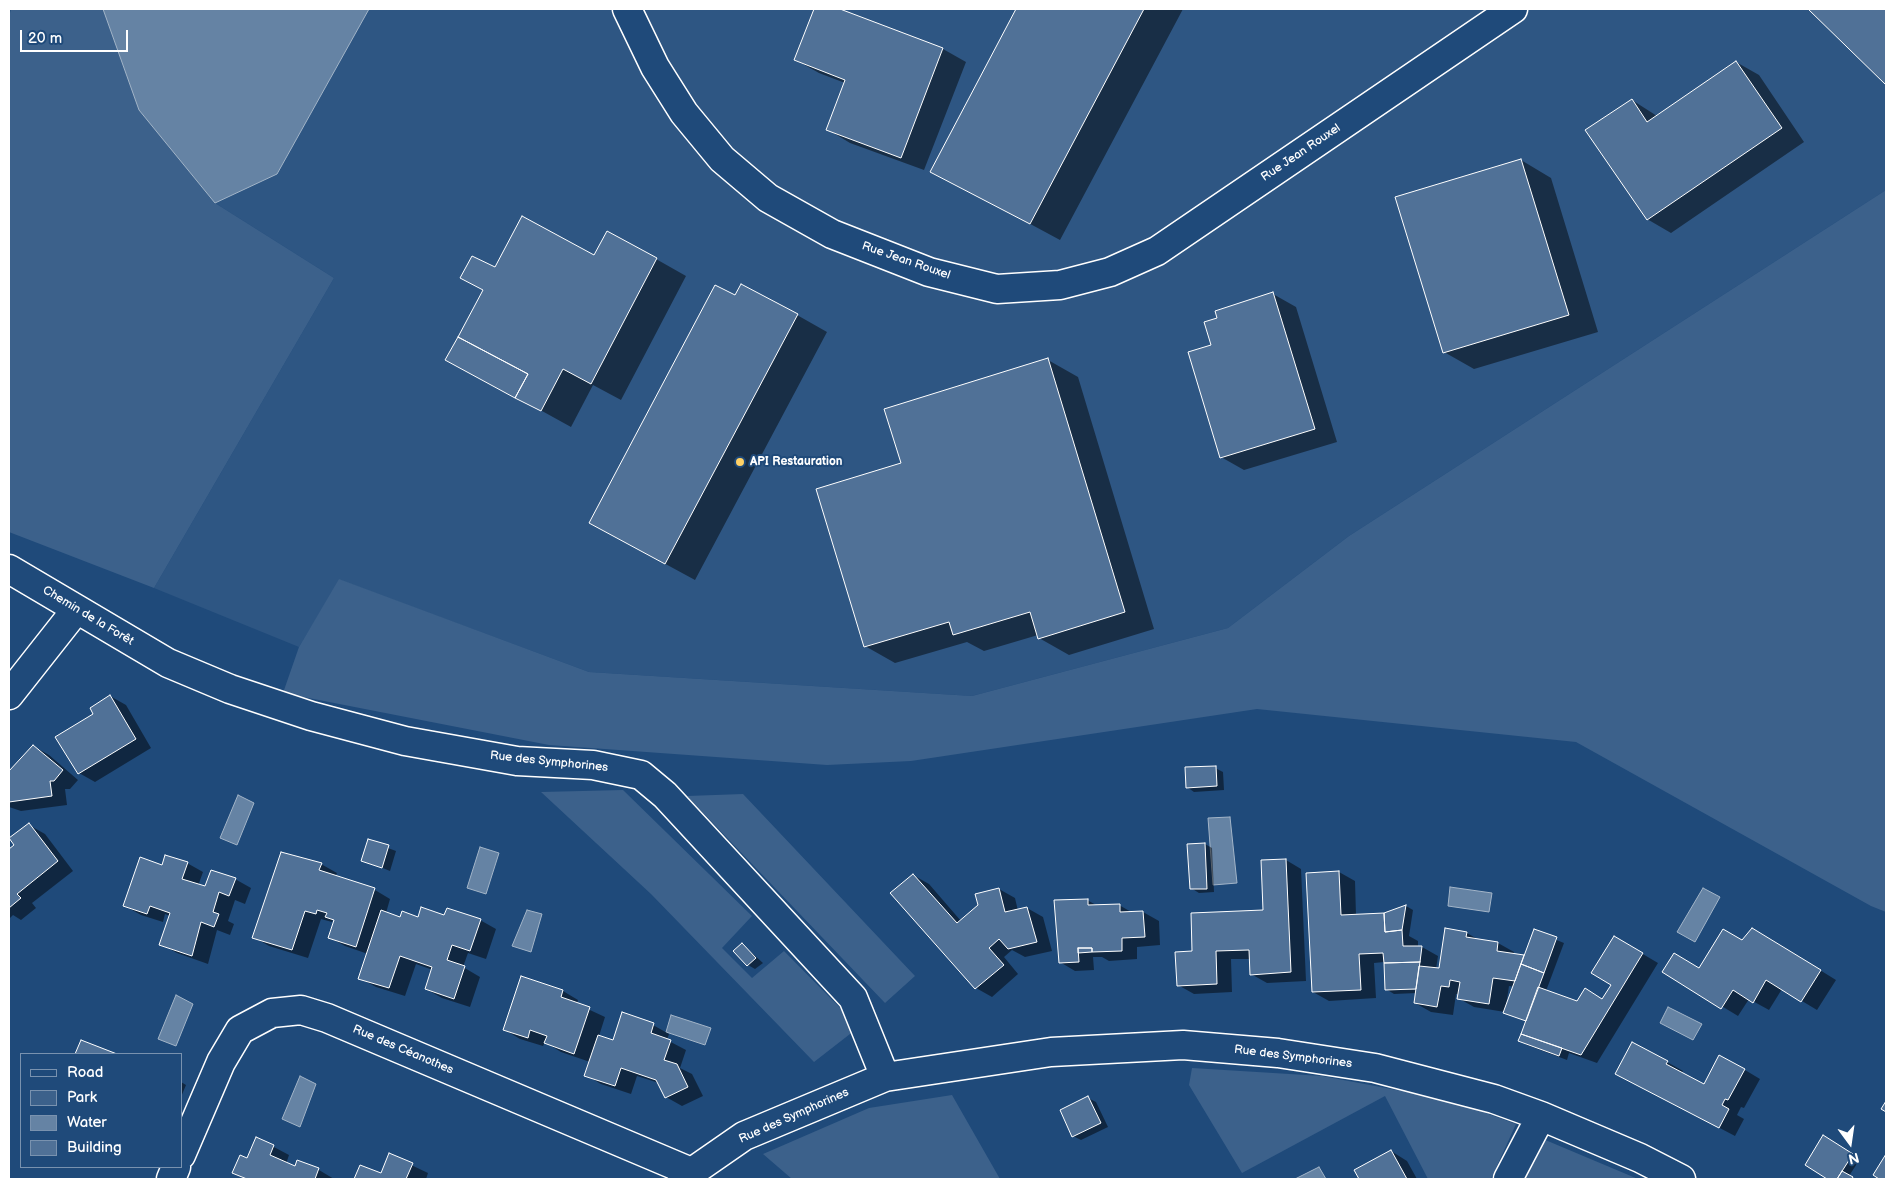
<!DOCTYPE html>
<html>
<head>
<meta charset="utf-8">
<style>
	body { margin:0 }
	#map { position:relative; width:1895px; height:1188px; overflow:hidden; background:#1f4a7a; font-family:"Balsamiq Sans",sans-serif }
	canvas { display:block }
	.frame { position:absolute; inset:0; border:10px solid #fff; pointer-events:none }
	.legend { position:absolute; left:20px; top:1053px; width:162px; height:115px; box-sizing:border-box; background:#1f4a7a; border:1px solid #7992af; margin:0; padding:6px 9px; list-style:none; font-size:15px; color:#fff }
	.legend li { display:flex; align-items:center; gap:10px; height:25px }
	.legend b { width:25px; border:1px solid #7992af }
	.north { position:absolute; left:1825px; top:1118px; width:50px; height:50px; -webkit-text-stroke:4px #1f4a7a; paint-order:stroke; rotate:166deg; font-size:14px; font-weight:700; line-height:20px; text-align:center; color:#fff }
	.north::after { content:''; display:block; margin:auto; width:18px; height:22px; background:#fff; clip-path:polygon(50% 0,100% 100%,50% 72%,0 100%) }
	.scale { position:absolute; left:20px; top:30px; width:108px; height:22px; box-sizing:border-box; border:2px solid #fff; border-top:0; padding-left:6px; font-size:15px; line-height:18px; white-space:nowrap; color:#fff; -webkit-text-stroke:4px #1f4a7a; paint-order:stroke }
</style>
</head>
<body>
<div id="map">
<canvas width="1895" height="1188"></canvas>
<div class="frame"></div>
<ul class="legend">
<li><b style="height:6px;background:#1f4a7a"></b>Road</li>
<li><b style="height:14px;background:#3c618b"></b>Park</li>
<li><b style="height:14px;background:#6583a4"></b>Water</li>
<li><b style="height:14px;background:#507197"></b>Building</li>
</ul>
<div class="north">N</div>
<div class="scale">20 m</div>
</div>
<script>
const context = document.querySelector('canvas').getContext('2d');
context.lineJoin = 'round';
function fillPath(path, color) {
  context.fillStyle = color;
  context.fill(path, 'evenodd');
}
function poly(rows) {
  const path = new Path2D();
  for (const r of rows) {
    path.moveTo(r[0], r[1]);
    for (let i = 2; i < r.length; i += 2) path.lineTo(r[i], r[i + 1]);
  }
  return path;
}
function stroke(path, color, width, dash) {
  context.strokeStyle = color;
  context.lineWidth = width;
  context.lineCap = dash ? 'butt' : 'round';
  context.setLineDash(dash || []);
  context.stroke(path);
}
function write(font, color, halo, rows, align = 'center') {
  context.font = font + ' "Balsamiq Sans",sans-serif';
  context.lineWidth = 4;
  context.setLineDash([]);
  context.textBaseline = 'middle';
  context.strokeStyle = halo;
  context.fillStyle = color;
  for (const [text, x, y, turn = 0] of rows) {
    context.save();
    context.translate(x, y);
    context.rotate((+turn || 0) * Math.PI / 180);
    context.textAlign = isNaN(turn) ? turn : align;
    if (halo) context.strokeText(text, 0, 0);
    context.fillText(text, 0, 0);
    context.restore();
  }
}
const built = poly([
	[369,9,1886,9,1886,190,1349,536,1228,628,972,696,589,672,340,580,299,647,154,588,334,278,215,203,277,174]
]);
const green = poly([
	[11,9,103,9,139,110,215,203,334,278,154,588,9,532,9,17],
	[1886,190,1886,912,1871,906,1576,742,1257,709,911,761,827,765,549,745,283,693,299,647,339,579,589,672,972,696,1228,628,1349,536],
	[623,790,752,916,722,948,752,978,784,951,859,1027,814,1062,651,894,541,792],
	[743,794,915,976,885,1003,687,796],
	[1192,1068,1322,1076,1450,1100,1516,1124,1491,1179,1428,1179,1385,1096,1242,1173,1189,1085],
	[952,1095,1000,1179,792,1179,763,1154,869,1108],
	[1543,1139,1638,1179,1524,1179]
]);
const water = poly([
	[103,9,369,9,277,174,215,203,139,110,103,9],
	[238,795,254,803,237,845,220,838,238,795],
	[1230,817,1237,883,1213,885,1208,818,1230,817],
	[480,847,499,853,486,894,467,888,480,847],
	[1450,887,1492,893,1489,912,1448,906,1450,887],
	[1703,888,1720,897,1695,942,1677,932,1703,888],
	[527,910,542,914,531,952,512,946,527,910],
	[176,995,193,1004,176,1046,158,1039,176,995],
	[1668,1007,1702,1024,1693,1040,1660,1023,1668,1007],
	[671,1015,711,1028,705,1045,666,1032,671,1015],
	[300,1076,316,1084,300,1127,282,1119,300,1076],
	[1319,1167,1326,1179,1295,1179,1319,1167]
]);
const shadow = poly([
	[815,9,836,9,943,49,966,62,924,170,850,143,827,129,845,83,819,73,796,60],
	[1018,9,1183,9,1060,240,932,171],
	[1810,9,1886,9,1886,84],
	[1736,62,1759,75,1804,142,1671,233,1647,219,1632,100,1657,116],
	[1521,160,1551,178,1598,332,1474,369,1444,352],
	[656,259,686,276,621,400,593,385,571,427,533,406,495,269],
	[1273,294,1296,307,1337,442,1244,470,1221,457,1218,319],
	[735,297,797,315,827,332,695,580,590,523],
	[1048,360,1078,377,1154,629,1069,655,1039,638,1038,635,984,651,967,642,895,663,865,646,903,464],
	[110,696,126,705,151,748,95,782,79,773,94,714],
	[33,746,49,755,78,780,70,789,65,789,67,805,21,811,9,807,9,773],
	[1215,768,1223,772,1224,790,1194,792,1187,787],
	[29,825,45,834,73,871,32,903,36,908,21,920,13,915,9,919,9,851,15,846,10,839],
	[369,841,396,851,390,871,363,860],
	[1205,844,1212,848,1214,892,1199,893,1191,888],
	[1286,860,1301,869,1306,981,1267,983,1251,974,1251,959,1231,959,1232,992,1194,994,1178,985,1193,952,1264,911],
	[187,863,203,872,198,886,206,888,235,879,251,888,245,904,235,900,228,921,234,924,230,935,217,930,208,964,177,953,161,944,170,916,165,914,163,922,141,915,125,906,163,866],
	[321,864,337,873,335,877,375,890,390,899,386,913,401,918,445,917,480,920,496,929,486,959,468,953,463,967,480,977,470,1007,442,998,426,989,433,970,416,964,405,996,376,987,360,978,368,954,345,946,329,937,336,917,334,916,332,922,321,919,308,958,269,946,254,937],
	[1339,872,1355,881,1356,915,1384,914,1406,906,1413,910,1409,936,1418,941,1418,947,1422,947,1438,956,1436,969,1440,970,1467,933,1479,940,1498,943,1514,952,1513,955,1525,956,1534,931,1564,943,1546,991,1578,1003,1603,1000,1612,985,1614,937,1658,963,1597,1063,1569,1053,1567,1060,1527,1045,1520,1041,1527,1022,1505,1012,1474,1007,1458,998,1459,994,1456,994,1453,1015,1431,1012,1415,1003,1417,993,1394,994,1386,989,1384,962,1374,963,1376,998,1329,1001,1313,992],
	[1509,986,1514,987,1506,1006],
	[913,875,929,884,961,921,999,889,1015,898,1018,911,1027,908,1043,917,1052,951,1025,957,1012,950,1004,957,1018,974,992,997,976,988,892,893],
	[1087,900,1098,906,1119,905,1133,913,1143,912,1159,921,1160,945,1137,947,1137,959,1109,961,1102,957,1093,957,1094,970,1075,971,1060,962],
	[1768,938,1836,980,1817,1010,1782,989,1769,1010,1749,999,1738,1016,1664,971,1699,969,1742,941],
	[742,944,763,963,755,969,748,965],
	[522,978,563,991,578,1000,577,1004,605,1017,599,1036,614,1042,653,1025,669,1034,667,1040,686,1050,680,1068,692,1074,703,1096,682,1106,666,1097,659,1083,637,1076,631,1094,601,1084,586,1075,590,1062,561,1052,545,1042,543,1046,520,1039,505,1030],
	[1667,1062,1683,1071,1681,1074,1704,1085,1745,1070,1760,1079,1744,1108,1741,1107,1737,1115,1744,1119,1735,1136,1632,1082],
	[181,1082,186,1085,181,1097],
	[1088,1098,1096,1102,1108,1127,1081,1140,1073,1136],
	[1824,1137,1860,1159,1849,1176,1854,1179,1829,1179,1806,1165],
	[257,1138,289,1155,286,1164,295,1168,298,1161,319,1170,334,1179,246,1179,234,1172,248,1160],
	[1391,1151,1407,1161,1417,1179,1360,1179,1355,1170],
	[390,1155,428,1173,426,1179,356,1179,361,1167,382,1175]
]);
const building = poly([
	[814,9,840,9,943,48,901,158,826,130,845,80,794,60,814,9],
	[1016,9,1144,9,1030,224,930,172,1016,9],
	[1808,9,1886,9,1886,85,1808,9],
	[1736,61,1782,128,1647,220,1585,130,1632,99,1647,122,1736,61],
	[1521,159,1569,315,1443,353,1395,197,1521,159],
	[522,216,594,255,607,231,657,258,591,384,563,369,541,411,515,398,528,374,458,337,483,290,460,278,472,256,495,267,522,216],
	[741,284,798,314,665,564,589,523,715,285,735,295,741,284],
	[1273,292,1315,429,1220,458,1188,352,1211,345,1204,322,1217,318,1215,311,1273,292],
	[458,337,528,374,515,398,445,360,458,337],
	[1048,358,1125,612,1038,639,1030,612,953,635,949,622,864,647,816,489,901,463,884,409,1048,358],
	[110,695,136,739,78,774,55,737,93,714,90,708,110,695],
	[33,745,63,770,54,781,50,781,52,796,9,802,9,771,33,745],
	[1216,766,1217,786,1186,788,1185,767,1216,766],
	[29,823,58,861,17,894,21,898,9,908,9,849,14,845,9,838,29,823],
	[368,839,389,845,382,868,361,861,368,839],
	[1205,843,1207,889,1190,889,1187,844,1205,843],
	[281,852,322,863,319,870,375,888,356,947,328,938,334,920,325,917,327,913,317,910,316,914,305,911,292,950,252,938,281,852],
	[165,855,188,862,182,879,205,886,211,870,236,878,229,896,219,892,213,912,219,914,214,927,201,922,192,956,159,945,170,913,150,906,147,914,123,906,140,857,162,865,165,855],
	[1286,859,1291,972,1250,975,1249,950,1216,951,1217,984,1177,986,1175,952,1192,951,1191,913,1263,910,1261,860,1286,859],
	[1339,871,1341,915,1384,913,1385,932,1402,930,1403,946,1422,946,1420,962,1384,963,1383,953,1359,954,1361,990,1312,992,1306,873,1339,871],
	[913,874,957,923,978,905,975,894,999,888,1005,912,1027,907,1037,942,1008,949,999,939,989,948,1004,965,975,989,890,893,913,874],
	[1088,899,1088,905,1120,904,1120,912,1143,911,1145,937,1122,938,1122,951,1092,952,1092,948,1078,948,1079,962,1059,963,1054,900,1088,899],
	[1406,905,1402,930,1385,932,1384,913,1406,905],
	[421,907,444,915,447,908,481,919,470,951,452,945,447,960,465,966,454,999,425,989,432,967,400,956,389,988,358,979,381,910,400,917,402,911,418,917,421,907],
	[1445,928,1467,932,1466,937,1498,942,1497,951,1524,955,1515,981,1493,978,1489,1004,1457,999,1460,982,1450,980,1449,987,1441,986,1437,1007,1414,1003,1419,966,1439,968,1445,928],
	[1752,928,1821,970,1801,1002,1766,980,1753,1003,1733,990,1721,1009,1662,972,1674,953,1699,968,1723,929,1742,940,1752,928],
	[1534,929,1557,937,1544,973,1521,964,1534,929],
	[1614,936,1643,953,1581,1055,1521,1034,1538,987,1577,1001,1585,988,1602,999,1611,985,1591,973,1614,936],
	[742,943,756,958,747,966,733,951,742,943],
	[1078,948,1092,948,1092,952,1078,953,1078,948],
	[1420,962,1416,989,1385,990,1384,963,1420,962],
	[1521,964,1544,973,1526,1021,1503,1013,1521,964],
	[521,976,563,990,561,997,590,1007,574,1054,544,1043,547,1036,530,1030,528,1038,503,1030,521,976],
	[622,1012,654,1023,651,1033,671,1040,664,1060,677,1064,688,1087,665,1098,656,1080,621,1068,615,1086,584,1076,598,1035,613,1040,622,1012],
	[1521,1034,1562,1048,1559,1056,1518,1041,1521,1034],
	[81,1040,117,1054,75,1054,81,1040],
	[1632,1042,1668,1061,1666,1064,1704,1084,1719,1055,1745,1069,1728,1100,1725,1099,1722,1105,1729,1109,1719,1128,1615,1074,1632,1042],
	[1088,1096,1101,1123,1072,1137,1060,1110,1088,1096],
	[1886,1101,1886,1112,1881,1109,1886,1101],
	[1823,1135,1853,1154,1837,1179,1827,1179,1805,1165,1823,1135],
	[256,1137,274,1145,270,1155,295,1166,297,1160,319,1168,315,1179,247,1179,232,1173,240,1155,247,1158,256,1137],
	[1391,1150,1407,1179,1359,1179,1354,1170,1391,1150],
	[389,1153,413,1163,406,1179,354,1179,360,1165,381,1173,389,1153],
	[1886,1154,1886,1179,1879,1179,1873,1175,1886,1154],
	[1842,1171,1853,1177,1852,1179,1837,1179,1842,1171]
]);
const minor = poly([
	[627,9,655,67,684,113,722,159,768,198,832,234,929,272,997,289,1060,285,1110,272,1157,251,1513,9],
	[9,569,168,663,230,689,311,716,405,741,517,761,593,765,641,775,665,795,853,998,885,1077],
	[9,695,76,610],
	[181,1155,221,1062,240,1030,272,1013,301,1010,327,1018,691,1172],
	[171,1179,176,1167],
	[682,1179,744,1136,885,1077,1051,1052,1183,1045,1278,1053,1375,1068,1494,1099,1541,1116,1640,1158,1681,1179],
	[1508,1179,1541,1116]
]);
const markers = [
	[740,462,5,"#ffd166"]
];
const streetNames = [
	["Rue Jean Rouxel",1301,153,-34],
	["Rue Jean Rouxel",906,261,19],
	["Chemin de la Forêt",88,616,31],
	["Rue des Symphorines",549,762,6],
	["Rue des Céanothes",403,1050,23],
	["Rue des Symphorines",1293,1057,7],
	["Rue des Symphorines",794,1116,-24]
];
const poiNames = [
	["API Restauration",750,462]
];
fillPath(built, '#2e5683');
fillPath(green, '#3c618b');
fillPath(water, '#6583a4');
stroke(water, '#a3b5c8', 1);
fillPath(shadow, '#0007');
fillPath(building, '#507197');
stroke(building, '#fff', 1);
stroke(minor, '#fff', 31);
stroke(minor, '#1f4a7a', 28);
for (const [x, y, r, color] of markers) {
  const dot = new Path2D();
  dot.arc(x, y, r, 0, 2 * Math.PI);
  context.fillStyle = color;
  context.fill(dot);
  stroke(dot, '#1f4a7a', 2);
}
write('12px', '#fff', '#1f4a7a', streetNames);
write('bold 12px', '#fff', '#1f4a7a', poiNames, 'left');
</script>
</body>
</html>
